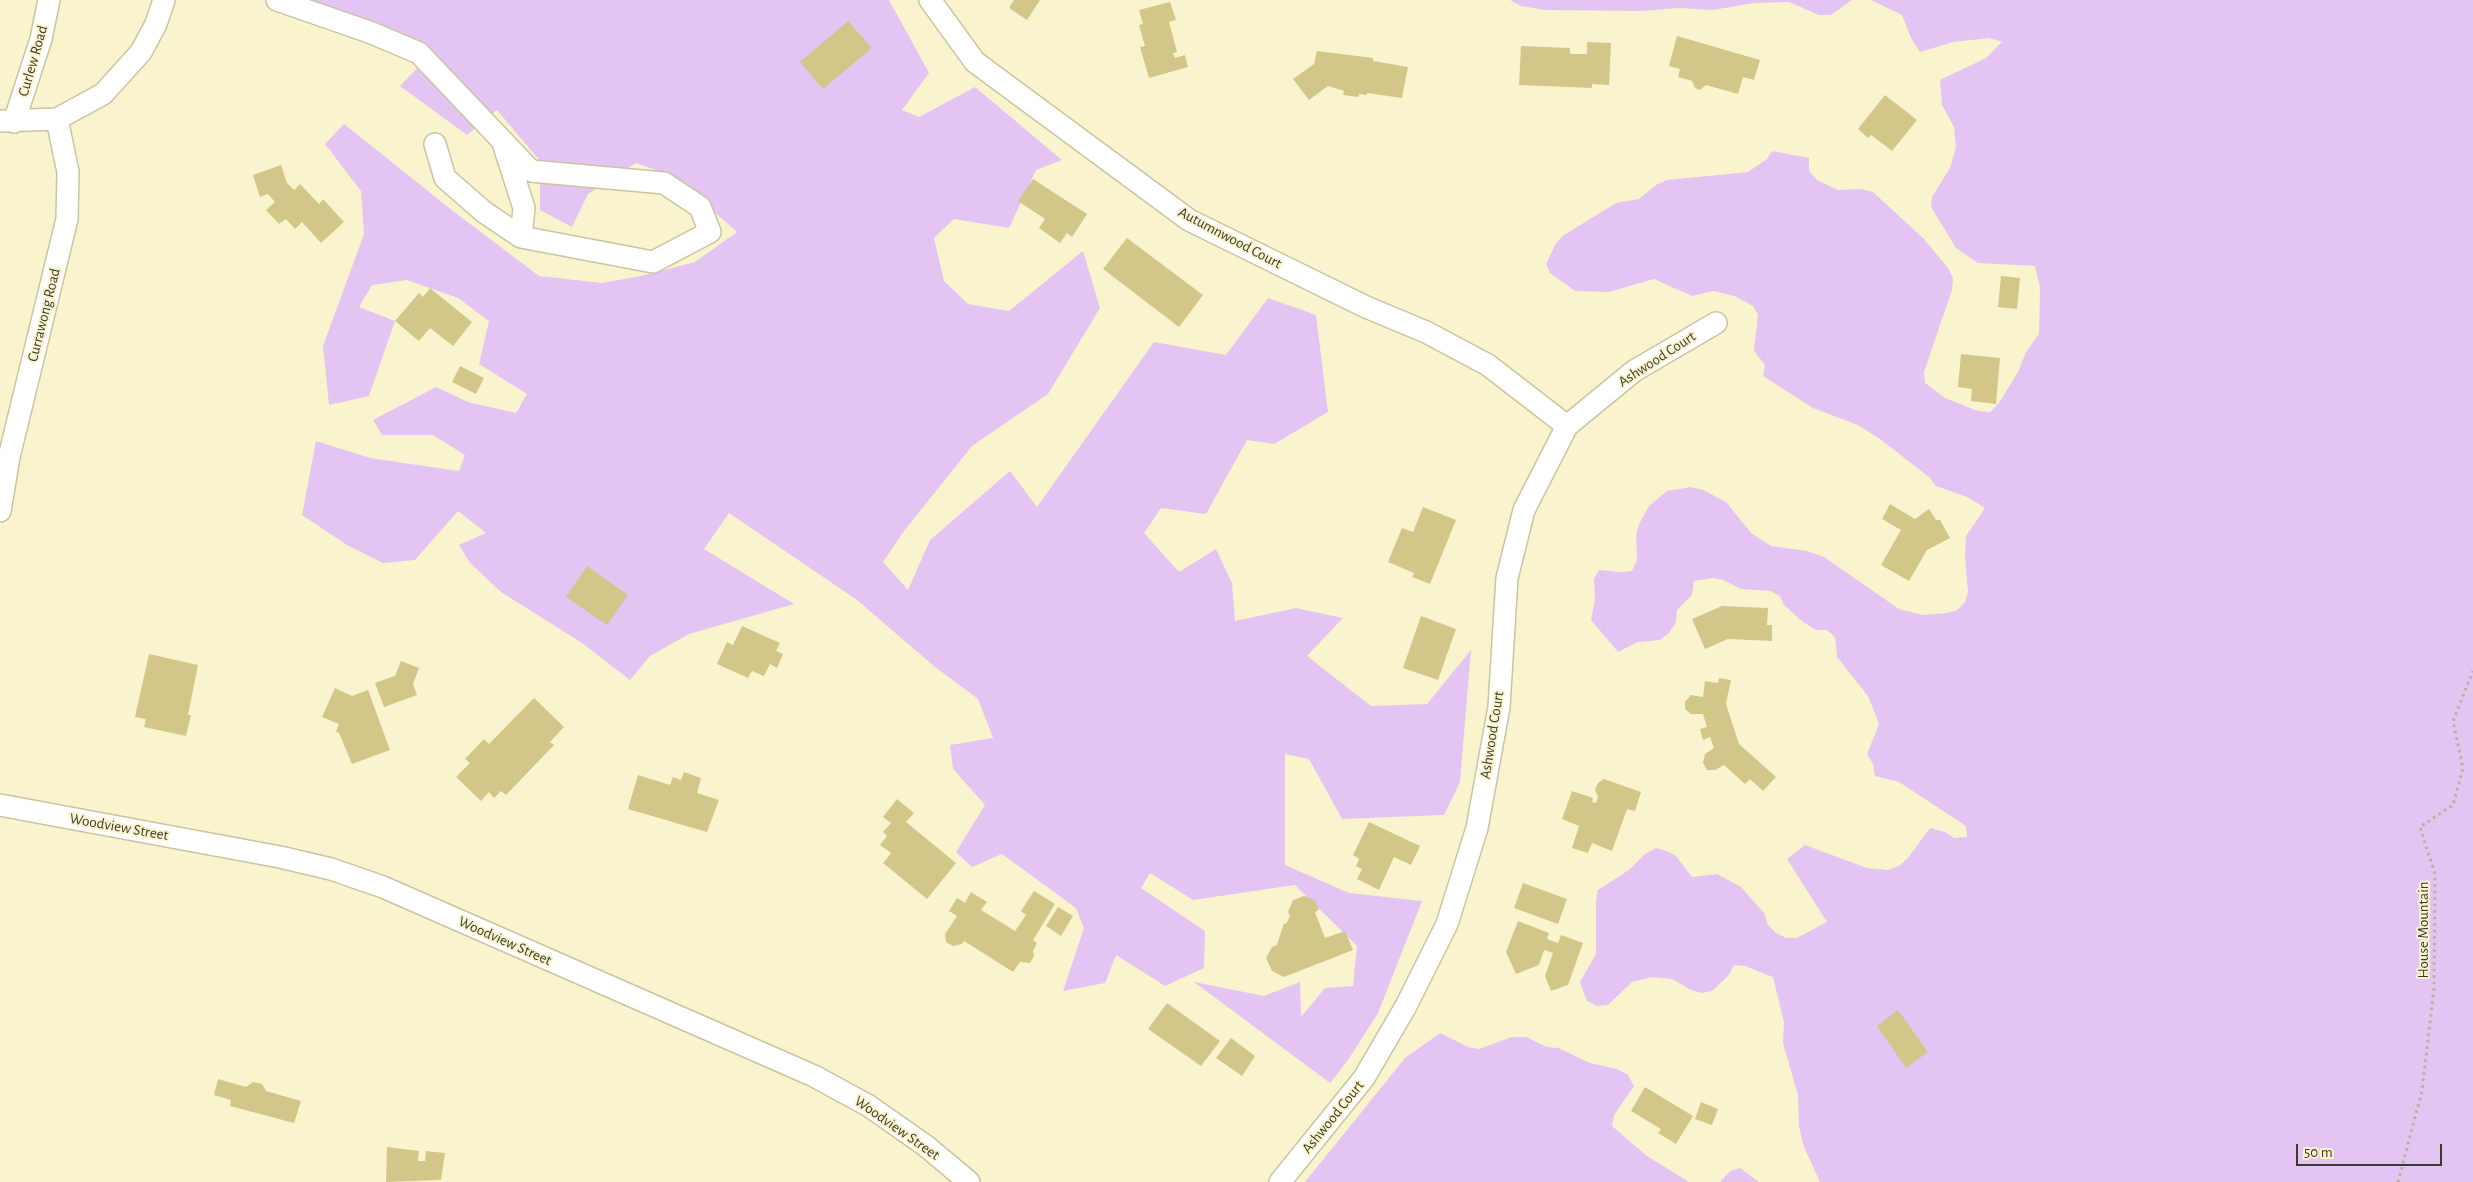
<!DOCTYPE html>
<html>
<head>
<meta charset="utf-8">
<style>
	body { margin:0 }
	#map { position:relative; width:2473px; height:1182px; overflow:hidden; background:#faf4ce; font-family:"Alegreya Sans",sans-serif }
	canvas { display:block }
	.scale { position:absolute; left:2296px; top:1144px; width:146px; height:22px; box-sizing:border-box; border:2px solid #3d3b2c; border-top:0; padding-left:6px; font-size:15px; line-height:18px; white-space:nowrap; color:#3d3b2c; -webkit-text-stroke:4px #faf4ce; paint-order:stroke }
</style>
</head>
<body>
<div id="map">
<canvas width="2473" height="1182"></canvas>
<div class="scale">50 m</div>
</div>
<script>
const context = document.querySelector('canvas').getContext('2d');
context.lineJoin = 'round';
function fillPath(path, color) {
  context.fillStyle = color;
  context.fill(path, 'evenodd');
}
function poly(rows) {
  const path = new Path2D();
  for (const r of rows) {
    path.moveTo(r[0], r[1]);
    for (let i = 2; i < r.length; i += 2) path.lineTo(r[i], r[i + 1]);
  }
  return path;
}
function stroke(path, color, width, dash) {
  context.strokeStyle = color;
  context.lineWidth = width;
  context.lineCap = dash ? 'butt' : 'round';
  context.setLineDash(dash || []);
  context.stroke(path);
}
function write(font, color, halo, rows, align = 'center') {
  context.font = font + ' "Alegreya Sans",sans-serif';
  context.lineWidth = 4;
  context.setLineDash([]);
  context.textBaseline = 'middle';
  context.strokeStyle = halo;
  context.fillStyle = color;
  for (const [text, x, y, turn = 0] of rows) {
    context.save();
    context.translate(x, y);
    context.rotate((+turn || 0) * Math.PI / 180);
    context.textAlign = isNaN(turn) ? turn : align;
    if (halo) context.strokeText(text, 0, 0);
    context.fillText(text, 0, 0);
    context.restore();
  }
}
const green = poly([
	[313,0,889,0,929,73,902,110,919,117,975,87,1062,160,1036,170,1009,228,954,219,934,238,944,281,968,304,1009,311,1083,251,1100,308,1048,394,972,446,904,531,883,562,908,590,930,540,1010,471,1037,507,1154,342,1226,355,1268,298,1316,315,1328,412,1274,444,1247,440,1206,514,1161,508,1144,533,1179,572,1216,549,1232,583,1235,621,1296,608,1343,618,1307,656,1371,706,1427,704,1471,650,1460,782,1444,815,1342,819,1309,759,1285,754,1285,865,1349,893,1422,901,1378,1013,1348,1060,1330,1083,1194,982,1264,996,1300,982,1301,1017,1325,988,1353,986,1357,946,1295,885,1193,900,1150,873,1141,888,1205,931,1204,968,1165,986,1116,955,1105,983,1063,991,1084,928,1076,908,1002,854,972,867,956,852,985,805,953,769,950,745,993,738,978,699,935,667,857,600,729,513,704,549,794,604,689,634,650,656,630,680,582,643,501,592,470,563,459,545,486,533,458,511,415,560,383,563,347,545,302,515,316,441,370,458,459,471,465,455,433,435,382,435,373,420,436,387,468,402,516,413,527,394,479,364,489,321,458,298,407,280,372,285,359,307,395,321,369,396,329,405,323,346,364,234,361,191,325,144,344,124,453,211,539,276,602,283,641,276,695,262,737,232,673,176,636,163,588,194,572,227,540,210,540,161,497,110,467,135,400,86,431,54],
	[1510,0,1852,0,1831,15,1819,15,1789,2,1755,3,1712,10,1679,8,1642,11,1545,10,1521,6],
	[1871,0,2473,0,2473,1182,1820,1182,1804,1147,1799,1127,1798,1095,1783,1043,1784,1022,1773,977,1745,966,1734,965,1728,976,1712,991,1702,993,1691,990,1672,979,1652,977,1632,982,1608,1005,1597,1006,1587,1001,1580,982,1596,954,1596,901,1598,890,1629,870,1645,854,1656,848,1667,851,1676,856,1692,877,1717,874,1741,887,1764,913,1768,925,1776,933,1786,938,1797,938,1827,922,1787,859,1805,845,1867,868,1888,870,1899,866,1908,858,1930,828,1945,832,1954,838,1967,837,1966,826,1899,782,1875,776,1873,764,1867,754,1879,724,1868,696,1837,657,1835,637,1827,630,1816,630,1803,622,1784,605,1780,596,1770,591,1741,589,1723,580,1713,578,1694,581,1692,595,1677,610,1676,622,1669,633,1660,640,1638,642,1618,652,1591,620,1595,599,1594,579,1599,570,1621,572,1632,571,1637,560,1636,536,1639,524,1649,506,1667,491,1691,487,1703,490,1726,502,1751,533,1771,546,1807,551,1824,557,1899,609,1922,615,1947,613,1957,610,1965,602,1968,592,1965,557,1966,536,1985,508,1967,497,1936,486,1930,478,1880,439,1858,425,1813,408,1763,376,1765,365,1754,351,1758,315,1753,306,1734,296,1714,291,1692,296,1654,279,1609,292,1575,291,1550,273,1546,264,1556,243,1564,235,1616,203,1639,199,1656,185,1667,180,1748,172,1767,159,1772,151,1809,158,1809,171,1817,180,1838,190,1861,189,1873,192,1924,239,1948,268,1953,278,1952,290,1924,372,1925,383,1945,398,1978,411,1990,412,1999,403,2018,372,2026,352,2039,334,2040,288,2035,266,1978,263,1956,248,1931,207,1932,197,1950,168,1956,147,1954,127,1942,105,1940,80,1986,58,2002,42,1989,38,1953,42,1920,52,1911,38,1902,15],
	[1440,1033,1468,1047,1479,1049,1512,1037,1526,1037,1547,1047,1558,1048,1590,1063,1617,1069,1628,1075,1634,1086,1614,1115,1612,1126,1647,1156,1689,1182,1305,1182,1405,1058],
	[1740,1168,1759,1182,1720,1182,1730,1171]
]);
const building = poly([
	[1014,0,1040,0,1027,20,1009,8],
	[1170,2,1176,20,1169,22,1177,52,1173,53,1175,58,1185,55,1188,67,1149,78,1140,47,1145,46,1139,25,1143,24,1139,10],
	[848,21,872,48,823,89,800,62],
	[1677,36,1760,60,1754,80,1743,77,1738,94,1706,85,1700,90,1695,88,1692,81,1678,77,1680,69,1669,66],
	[1587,42,1611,43,1609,85,1592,84,1592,88,1519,85,1521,46,1570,48,1570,54,1587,54],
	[1317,51,1373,58,1373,61,1408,67,1402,98,1367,93,1367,95,1359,94,1359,97,1343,95,1344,91,1328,86,1309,100,1293,79,1314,64],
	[1885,95,1917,120,1892,151,1871,135,1868,138,1858,129],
	[281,165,287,183,294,190,300,184,319,204,323,199,344,222,321,243,302,222,295,229,286,219,279,224,266,210,275,202,268,194,260,197,253,175],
	[1033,179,1087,214,1072,237,1067,233,1060,243,1039,228,1045,219,1018,201],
	[1127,238,1203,295,1179,327,1103,269],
	[2001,276,2020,278,2017,309,1998,307],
	[430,288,472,322,453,346,430,328,419,341,395,321,419,293,423,297],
	[1961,354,2000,358,1996,404,1971,401,1972,389,1958,387],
	[460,366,484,378,476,394,452,382],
	[1890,504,1915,519,1929,509,1936,520,1940,520,1950,538,1927,550,1909,581,1881,565,1901,530,1882,519],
	[1423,507,1456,520,1430,584,1412,577,1414,573,1388,562,1402,528,1413,532],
	[587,566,628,595,607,625,566,597],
	[1722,606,1768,608,1767,625,1772,625,1772,641,1728,639,1705,649,1692,619],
	[1421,616,1456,629,1438,680,1403,668],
	[742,626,780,643,776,651,783,654,777,668,770,664,764,676,752,671,748,678,717,664,727,642,733,645],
	[149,654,198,665,188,715,191,715,186,736,144,727,146,719,135,717],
	[401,661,419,668,413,684,417,695,384,707,375,683,395,676],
	[1719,678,1731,680,1726,704,1739,744,1776,777,1763,791,1750,779,1745,784,1724,765,1715,770,1707,770,1703,763,1705,754,1714,748,1710,737,1703,740,1700,729,1707,727,1703,714,1691,714,1685,709,1685,702,1691,695,1703,697,1705,681,1718,683],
	[335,688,352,696,368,690,390,750,352,764,339,733,336,732,339,724,322,717],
	[534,698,564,727,550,742,554,745,506,795,501,791,494,798,489,792,481,801,456,777,470,763,465,759,484,739,489,744],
	[684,772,701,778,697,793,719,800,707,832,628,809,638,775,670,785,673,777,681,780],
	[1604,779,1641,792,1635,811,1627,809,1612,851,1592,843,1588,853,1572,848,1579,826,1562,819,1572,791,1593,798,1592,802,1596,803,1598,797,1595,790,1598,783],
	[897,799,914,813,906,822,956,863,927,899,883,863,891,853,880,845,887,836,883,832,891,823,883,817],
	[1369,822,1420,846,1411,865,1394,857,1379,890,1357,879,1362,869,1356,866,1359,859,1353,855],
	[1523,883,1567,899,1558,924,1514,908],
	[1034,891,1055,904,1033,940,1037,943,1033,951,1034,956,1030,963,1020,962,1013,972,964,941,962,944,953,946,946,942,945,934,957,916,949,911,957,898,965,903,971,892,987,902,981,910,1015,931,1026,915,1021,911],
	[1304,896,1315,900,1319,910,1315,912,1325,938,1345,931,1353,950,1284,977,1272,971,1266,958,1272,947,1277,945,1284,923,1286,924,1290,916,1288,912,1293,900],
	[1058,907,1073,916,1061,936,1046,926],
	[1518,921,1549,933,1547,939,1558,943,1561,935,1583,943,1568,985,1551,991,1545,976,1553,953,1544,950,1539,965,1516,974,1506,952],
	[1167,1003,1220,1041,1201,1066,1148,1029],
	[1898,1010,1928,1052,1906,1068,1877,1026],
	[1231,1038,1255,1056,1242,1076,1216,1058],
	[218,1079,246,1087,253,1082,262,1084,266,1091,301,1101,294,1123,230,1106,231,1100,214,1095],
	[1645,1087,1693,1116,1676,1144,1658,1133,1661,1129,1631,1111],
	[1701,1102,1718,1109,1712,1125,1695,1119],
	[387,1147,419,1151,418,1161,425,1161,426,1151,445,1153,441,1180,386,1182]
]);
const path = poly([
	[2398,1182,2422,1091,2434,988,2435,874,2420,827,2453,805,2463,768,2453,721,2473,671]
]);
const minor = poly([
	[277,0,372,33,419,53,531,171,664,183,700,207,710,232,653,262,521,237,484,212,445,178,435,144],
	[930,0,975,62,1189,220,1366,307,1426,332,1488,365,1567,426],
	[0,121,57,119,103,94,141,52,156,24,164,0],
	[14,122,41,39,49,0],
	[504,146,524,208,521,237],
	[0,511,9,457,67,219,68,172,57,119],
	[0,805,280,857,331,869,383,887,814,1076,869,1106,926,1146,969,1182],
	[1280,1182,1364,1078,1406,1006,1447,924,1477,828,1499,707,1507,578,1524,510,1567,426,1634,371,1716,323]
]);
const streetNames = [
	["Curlew Road",33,61,-74],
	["Autumnwood Court",1230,238,28],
	["Currawong Road",44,315,-76],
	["Ashwood Court",1657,359,-33],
	["Ashwood Court",1492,735,-81],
	["Woodview Street",119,827,10],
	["House Mountain",2423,930,-90],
	["Woodview Street",505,941,24],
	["Ashwood Court",1333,1117,-51],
	["Woodview Street",897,1128,35]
];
fillPath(green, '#e4c4f3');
fillPath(building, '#d2c788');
stroke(minor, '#cac4a0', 24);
stroke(path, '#b7b294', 3, [2.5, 4]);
stroke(minor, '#fff', 21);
write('15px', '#3d3b2c', '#faf4ce', streetNames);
</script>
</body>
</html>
